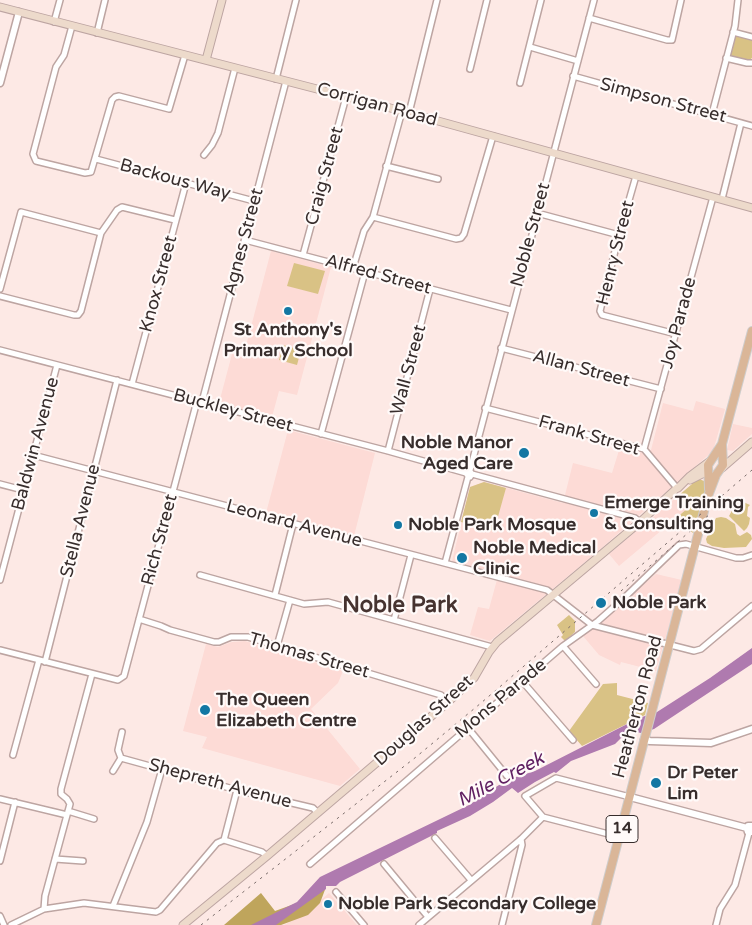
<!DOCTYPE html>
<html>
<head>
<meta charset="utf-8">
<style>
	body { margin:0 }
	canvas { display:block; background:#fde9e5 }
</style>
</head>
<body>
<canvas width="752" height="925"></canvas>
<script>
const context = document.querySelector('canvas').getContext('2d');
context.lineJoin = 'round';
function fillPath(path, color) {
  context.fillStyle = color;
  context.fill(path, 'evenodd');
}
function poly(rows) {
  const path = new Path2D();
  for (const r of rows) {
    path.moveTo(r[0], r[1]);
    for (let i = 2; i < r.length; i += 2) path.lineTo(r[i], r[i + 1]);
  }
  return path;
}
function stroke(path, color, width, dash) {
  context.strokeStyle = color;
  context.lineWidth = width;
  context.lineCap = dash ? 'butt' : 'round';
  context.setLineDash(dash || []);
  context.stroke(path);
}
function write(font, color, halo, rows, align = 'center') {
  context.font = font + ' "Varela Round",sans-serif';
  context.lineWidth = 4.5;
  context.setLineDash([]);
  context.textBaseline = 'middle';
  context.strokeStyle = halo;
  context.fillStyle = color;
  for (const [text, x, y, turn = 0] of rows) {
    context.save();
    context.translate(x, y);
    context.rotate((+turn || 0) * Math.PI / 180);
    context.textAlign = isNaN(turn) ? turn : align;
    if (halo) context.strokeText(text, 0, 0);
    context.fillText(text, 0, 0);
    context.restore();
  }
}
const built = poly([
	[271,251,331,267,297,395,279,391,272,417,219,403,232,354,243,357],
	[696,401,725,409,713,451,597,552,490,641,470,635,478,607,489,609,498,576,488,573,490,571,455,563,452,561,470,487,484,482,563,503,573,463,612,473,620,447,639,453,651,450,663,403,693,411],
	[733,424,752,428,752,434,733,451,727,450],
	[288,430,375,453,354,536,266,513],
	[678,496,688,508,619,566,609,554],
	[656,574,682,580,656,671,621,662,620,665,599,655,583,636],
	[245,641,343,671,338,683,311,709,360,769,340,786,202,748,207,737,183,731,206,644,218,647,232,642],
	[329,893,357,925,284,925,305,914]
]);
const green = poly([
	[738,36,752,40,752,58,747,62,732,58,730,54,735,37],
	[294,263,325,271,318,294,287,286],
	[283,345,301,350,297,365,279,360],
	[699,479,704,481,706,488,694,532,693,533,675,519,688,508,678,496,692,484,692,481],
	[484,482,506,488,494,531,461,522,470,487],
	[741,501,750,505,748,507,747,516,750,518,749,524,747,528,744,531,729,516,736,503,737,502,739,506,742,505],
	[721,517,726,518,735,524,737,534,740,536,747,532,751,535,752,539,746,547,724,548,712,546,707,543,706,539,716,518],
	[569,615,575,621,575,632,565,641,561,637,563,635,557,625],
	[617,683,617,695,648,703,645,715,582,746,569,731,603,684]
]);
const forest = poly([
	[326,887,320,903,308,915,281,925,224,925,261,893,275,911,297,903]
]);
const water = poly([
	[752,648,752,664,654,729,641,733,632,731,621,738,615,744,571,761,556,773,554,772,535,782,518,793,512,788,493,802,470,816,437,831,437,833,340,882,336,886,326,886,326,889,276,925,251,925,297,902,320,877,469,805,502,783,510,775,513,778,535,771,639,718,657,712,710,678]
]);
const minor = poly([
	[589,18,667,40,672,40,681,0],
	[54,22,60,0],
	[72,26,64,55,56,67,33,154,36,161,85,173,91,172,112,100,115,97,119,96,169,109,185,55],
	[733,32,752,37],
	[97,33,105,0],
	[530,47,578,61],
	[726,58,747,63,752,63],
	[470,69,487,0],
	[573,76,752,126],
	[276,79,296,0],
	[520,83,541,0],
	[409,113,437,0],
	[712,114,735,26,738,0],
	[204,155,212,145,218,133,235,68],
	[96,159,254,201],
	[386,166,438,179],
	[636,176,619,235,600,311,602,315,676,334],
	[722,199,741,123],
	[537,213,619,235],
	[373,217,456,239,461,238,464,234,493,136],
	[245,240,511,310],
	[303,255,346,97],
	[353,268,364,231,373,217,402,111],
	[0,289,21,212,101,233],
	[0,296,74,315,78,315,81,311,101,233,117,210,122,207,175,220],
	[501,348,661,389],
	[0,350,388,451,466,473,468,476,470,477,472,474,469,470,466,473],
	[132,384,186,183],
	[202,402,286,81],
	[485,408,644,449,677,488],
	[321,434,365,272],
	[644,449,713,197],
	[388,451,430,289],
	[33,455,547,590,592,625,694,651,701,649,752,606],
	[470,470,594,0],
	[472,474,635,518,640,522],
	[0,484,23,490],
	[445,563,468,477],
	[200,575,304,604,328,602,492,647],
	[0,580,57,365],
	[275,595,293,524],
	[139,619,161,626,170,630,214,642,219,642,231,637,248,637,441,695,448,702],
	[394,620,411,555],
	[277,646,290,600],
	[563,646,596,684],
	[0,650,118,680,124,676,197,401],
	[45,662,117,380],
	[522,681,573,740],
	[468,728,507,776],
	[13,755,39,660],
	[121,758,237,790,313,808,318,813],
	[113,771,121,758,118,750,122,732],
	[0,799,67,815],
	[68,811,94,819],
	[620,837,543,817,525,796,556,778,630,797],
	[435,838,471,880],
	[224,840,237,790],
	[55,859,83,861],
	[0,861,15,802],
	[310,864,563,646,598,621,623,599,679,545,686,544,736,558,743,558,752,555],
	[384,864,428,917],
	[336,892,364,925],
	[113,906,147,822,162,769],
	[44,909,45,896,70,804,67,799,61,794,61,789,92,674],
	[0,916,4,925],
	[11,925,44,909,84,903,156,912,160,910,217,843,224,840,262,852,267,856],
	[419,925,521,839,543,817],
	[502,925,522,845,521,839],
	[716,925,720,909,735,885,749,833]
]);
const tertiary = poly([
	[0,83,19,12],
	[644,740,650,741,711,743,752,729],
	[630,797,747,828],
	[752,826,748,826,747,829,748,832,752,832]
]);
const secondary = poly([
	[0,7,402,111,752,208],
	[206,60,222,0],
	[722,468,752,442],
	[690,480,708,471],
	[678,488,690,476,710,461],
	[183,925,267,856,448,702,474,678,489,652,497,642,640,522,677,488]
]);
const primary = poly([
	[709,489,708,465,722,444,752,331],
	[596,925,708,496,716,475,723,465,722,444]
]);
const rail = poly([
	[621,591,710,514],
	[201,925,416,757,481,703,752,470]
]);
const markers = [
	[288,311,5,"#1377a3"],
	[524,453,6,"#1377a3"],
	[594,513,5,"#1377a3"],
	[398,525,5,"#1377a3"],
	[462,558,6,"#1377a3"],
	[601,603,6,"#1377a3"],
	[205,710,6,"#1377a3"],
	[656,783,6,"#1377a3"],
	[328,904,5,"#1377a3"]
];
const shields = [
	[622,829,32]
];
const shieldNames = [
	["14",622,829]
];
const streetNames = [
	["Simpson Street",663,101,15],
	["Corrigan Road",377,105,15],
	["Craig Street",325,176,-75],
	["Backous Way",175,180,15],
	["Noble Street",531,235,-75],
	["Agnes Street",244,242,-75],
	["Henry Street",616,253,-76],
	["Alfred Street",378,275,15],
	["Knox Street",159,284,-75],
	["Joy Parade",679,323,-75],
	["Allan Street",581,369,15],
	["Wall Street",409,370,-75],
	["Buckley Street",233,411,15],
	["Frank Street",589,436,16],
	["Baldwin Avenue",36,444,-75],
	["Stella Avenue",81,521,-76],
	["Leonard Avenue",294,524,15],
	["Rich Street",160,540,-75],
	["Thomas Street",309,656,16],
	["Mons Parade",501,699,-40],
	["Heatherton Road",638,707,-75],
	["Douglas Street",424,721,-42],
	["Shepreth Avenue",220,784,15]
];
const poiNames = [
	["St Anthony's",288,330,"center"],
	["Primary School",288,351,"center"],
	["Noble Manor",513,443,"right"],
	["Aged Care",513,464,"right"],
	["Emerge Training",604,503],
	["& Consulting",604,524],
	["Noble Park Mosque",408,525],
	["Noble Medical",473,548],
	["Clinic",473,569],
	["Noble Park",612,603],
	["The Queen",216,700],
	["Elizabeth Centre",216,721],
	["Dr Peter",667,773],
	["Lim",667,794],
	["Noble Park Secondary College",338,904]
];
const waterNames = [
	["Mile Creek",501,780,-28]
];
const districtNames = [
	["Noble Park",400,606]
];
fillPath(built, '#fddbd6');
fillPath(green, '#d9c285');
fillPath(forest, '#bfa55c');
fillPath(water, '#af7aaf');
stroke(minor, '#bda5a2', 8);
stroke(tertiary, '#bda5a2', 9);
stroke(secondary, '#bda5a2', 9);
stroke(primary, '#cfcdcc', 10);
stroke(minor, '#fff', 5);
stroke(tertiary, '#fff', 6);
stroke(secondary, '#eddacb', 7);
stroke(primary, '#dab698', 8);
stroke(rail, '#7a6c6a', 1, [2.5, 5]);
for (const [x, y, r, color] of markers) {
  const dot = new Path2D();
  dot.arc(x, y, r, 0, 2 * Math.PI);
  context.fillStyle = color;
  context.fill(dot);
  stroke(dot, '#fffaf9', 2);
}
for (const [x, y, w] of shields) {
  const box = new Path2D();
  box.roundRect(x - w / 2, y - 13.5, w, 27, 4);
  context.fillStyle = '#fffaf9';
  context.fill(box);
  stroke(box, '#372d2c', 1);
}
write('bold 16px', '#372d2c', null, shieldNames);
write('18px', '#372d2c', '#fffaf9', streetNames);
write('bold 18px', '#372d2c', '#fffaf9', poiNames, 'left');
write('italic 19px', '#602062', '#fffaf9', waterNames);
write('bold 22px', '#463330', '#fffaf9', districtNames);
</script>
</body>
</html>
